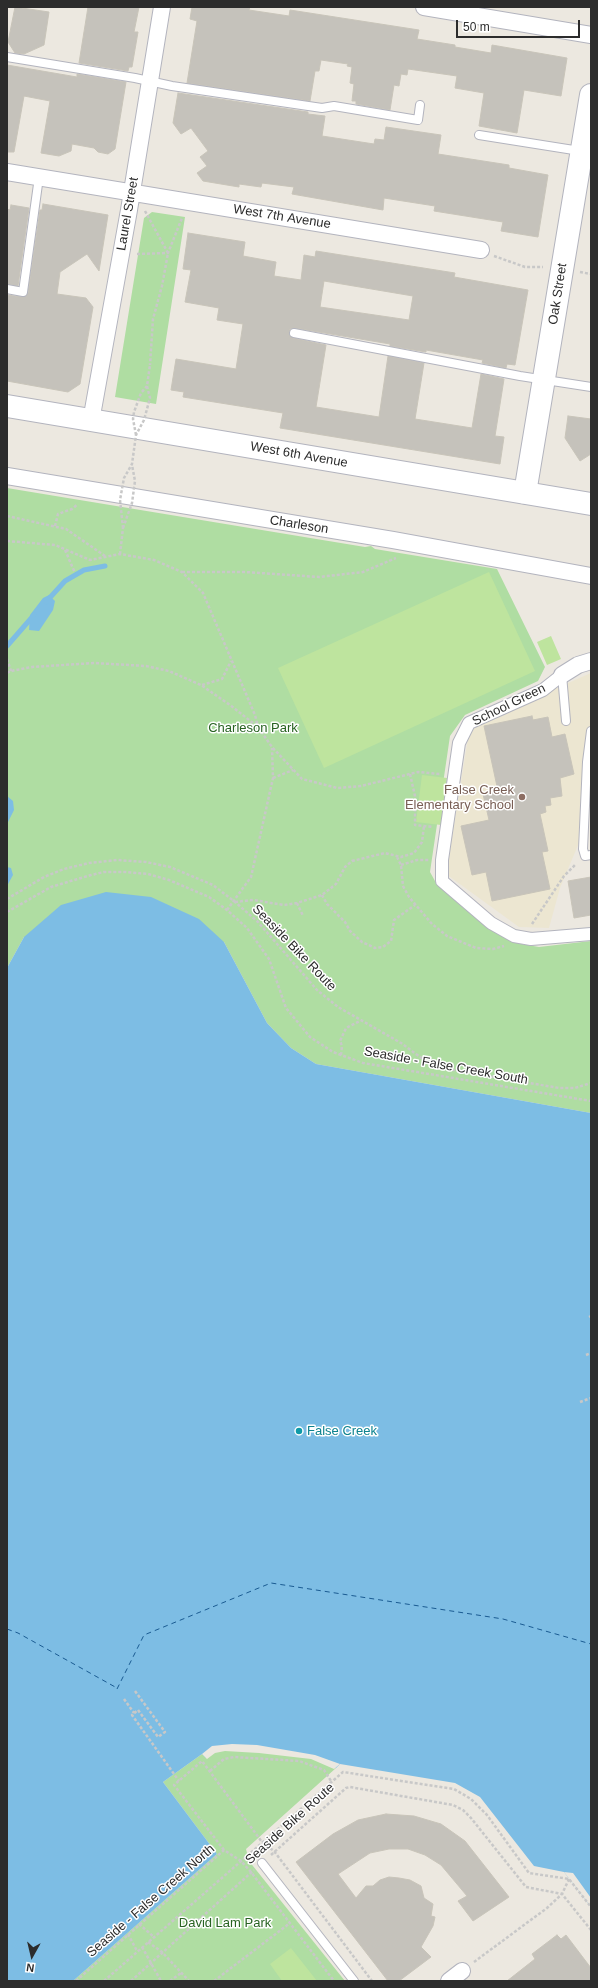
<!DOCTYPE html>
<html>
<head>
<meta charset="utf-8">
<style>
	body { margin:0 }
	#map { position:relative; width:598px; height:1988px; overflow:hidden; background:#ece8e0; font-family:Arial,sans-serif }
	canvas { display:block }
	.frame { position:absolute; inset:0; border:8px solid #2c2c2c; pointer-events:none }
	.north { position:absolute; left:12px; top:1936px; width:40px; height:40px; -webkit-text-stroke:3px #fff; paint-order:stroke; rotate:188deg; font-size:11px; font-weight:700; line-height:16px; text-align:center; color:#2c2c2c }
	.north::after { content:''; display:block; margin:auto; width:14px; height:18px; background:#2c2c2c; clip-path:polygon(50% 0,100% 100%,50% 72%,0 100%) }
	.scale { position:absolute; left:456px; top:20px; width:124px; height:18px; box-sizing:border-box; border:2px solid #2c2c2c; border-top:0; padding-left:5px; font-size:12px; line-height:14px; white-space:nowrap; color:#2c2c2c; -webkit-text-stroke:3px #fff; paint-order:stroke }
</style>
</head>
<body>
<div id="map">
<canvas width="598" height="1988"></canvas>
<div class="frame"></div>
<div class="north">N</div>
<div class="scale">50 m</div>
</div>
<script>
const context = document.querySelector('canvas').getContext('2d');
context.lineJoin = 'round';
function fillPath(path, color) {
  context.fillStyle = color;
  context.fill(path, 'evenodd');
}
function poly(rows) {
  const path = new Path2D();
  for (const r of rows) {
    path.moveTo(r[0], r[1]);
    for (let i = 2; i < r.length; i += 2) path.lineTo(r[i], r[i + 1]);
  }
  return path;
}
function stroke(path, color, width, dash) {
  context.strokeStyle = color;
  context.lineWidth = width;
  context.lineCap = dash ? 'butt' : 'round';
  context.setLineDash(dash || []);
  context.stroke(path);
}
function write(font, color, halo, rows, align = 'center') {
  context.font = font + ' Arial,sans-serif';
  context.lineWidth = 3;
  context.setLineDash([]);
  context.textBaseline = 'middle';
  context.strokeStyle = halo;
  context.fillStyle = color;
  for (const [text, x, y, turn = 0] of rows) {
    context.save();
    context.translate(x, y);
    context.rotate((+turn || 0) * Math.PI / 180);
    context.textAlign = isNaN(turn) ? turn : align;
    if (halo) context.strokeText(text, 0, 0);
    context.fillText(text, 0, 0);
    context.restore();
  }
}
const education = poly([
	[591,673,591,731,584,831,560,888,549,928,519,927,446,874,470,726]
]);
const green = poly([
	[152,212,185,217,156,404,115,397,144,218],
	[7,488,365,547,371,546,375,549,497,569,545,667,538,681,465,715,450,736,430,872,435,881,496,932,522,944,539,947,591,941,591,1113,316,1064,291,1048,267,1023,224,942,24,937,7,968],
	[225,1749,311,1757,336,1768,246,1849,249,1861,345,1981,73,1981,217,1854,163,1782,202,1754]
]);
const pitch = poly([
	[489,572,535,671,324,768,278,668],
	[551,636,561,659,547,665,537,642],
	[422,775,447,778,441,825,416,822],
	[291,1948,317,1981,282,1981,270,1964]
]);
const water = poly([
	[49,595,55,601,53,610,39,631,29,630,30,615,43,598],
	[7,796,13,801,14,810,7,824],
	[7,867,11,868,13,875,7,886],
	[106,892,151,897,199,919,224,942,267,1023,291,1048,316,1064,591,1113,591,1907,564,1872,534,1866,480,1797,455,1783,340,1764,336,1768,311,1757,225,1749,214,1751,206,1758,202,1754,163,1782,217,1854,73,1981,7,1981,7,968,24,937,61,905]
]);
const pier = poly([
	[232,1744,257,1745,315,1755,340,1764,334,1769,311,1759,259,1753,225,1751,215,1753,207,1759,202,1754,212,1746],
	[564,1872,573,1873,591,1898,591,1907]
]);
const stream = poly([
	[46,602,65,581,84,570,105,566],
	[7,646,34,615]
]);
const ferry = poly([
	[7,1629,18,1633,117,1688],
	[117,1689,144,1635,271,1583,503,1619,591,1644]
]);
const building = poly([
	[15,7,49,12,44,45,24,54,15,53,8,42,15,7],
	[88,7,139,7,134,32,138,32,132,67,129,67,128,71,79,63,88,7],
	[192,7,250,7,249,10,289,16,290,10,419,30,417,39,455,45,455,47,491,53,492,45,567,58,561,96,524,90,517,133,479,126,484,93,455,88,457,76,408,69,407,75,401,74,399,86,394,85,390,110,356,104,356,101,352,101,354,84,350,83,352,67,347,66,348,64,321,60,319,71,315,71,310,101,187,83,197,21,190,19,192,7],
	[7,65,77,77,77,74,126,82,115,149,108,154,98,152,94,148,72,144,71,151,59,156,41,153,50,101,24,96,14,152,7,152,7,65],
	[178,93,308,112,308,114,325,116,322,136,374,144,375,139,384,140,386,127,441,135,438,154,509,165,509,168,548,175,538,237,501,231,503,222,434,211,435,206,384,198,383,210,292,194,294,187,262,183,261,187,239,184,239,187,203,181,197,173,207,166,200,157,208,151,191,128,181,134,173,123,178,93],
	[43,204,108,215,99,271,87,254,60,272,57,294,86,298,93,307,80,384,68,392,7,381,7,295,22,297,28,293,40,210,42,210,43,204],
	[11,205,29,208,18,286,7,284,7,209,10,210,11,205],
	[188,233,245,242,243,256,276,262,274,276,301,280,304,255,315,257,316,251,455,273,454,277,528,290,515,365,507,364,506,368,482,363,483,360,426,350,426,352,390,346,390,344,295,328,290,329,289,332,293,338,326,345,316,407,379,417,388,356,424,363,415,419,472,428,481,374,504,379,495,436,504,437,500,464,280,428,283,413,183,397,184,392,171,390,176,359,236,369,243,324,217,320,219,308,185,302,191,270,183,269,188,233],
	[324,281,413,296,409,320,320,307,324,281],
	[568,416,591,419,591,454,580,461,565,438,568,416],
	[532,716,533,720,548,717,552,737,565,734,574,774,560,778,562,796,550,798,551,805,545,806,546,812,540,814,548,851,542,852,550,889,492,901,486,872,472,875,461,826,489,820,483,794,498,791,484,726,532,716],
	[591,877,591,915,574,918,568,881,591,877],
	[386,1814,414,1816,441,1824,465,1841,509,1897,473,1921,458,1901,467,1896,441,1865,425,1855,408,1849,389,1849,370,1853,338,1874,356,1898,366,1886,373,1886,380,1880,389,1877,399,1878,410,1880,421,1886,424,1898,433,1904,431,1916,435,1917,433,1926,421,1947,431,1957,399,1981,388,1981,296,1862,333,1834,358,1820,386,1814],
	[557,1935,561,1939,566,1935,591,1968,591,1981,507,1981,535,1959,532,1954,557,1935]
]);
const path = poly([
	[145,211,168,253,162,286,153,319,150,365],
	[137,254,168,253,182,218],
	[494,256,525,267,543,267],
	[580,272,591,274],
	[7,516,66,529,105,556],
	[55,526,58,514,72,509,78,504],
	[7,541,55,545,90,560,120,554,154,560,182,572,203,593,255,715,258,727],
	[65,550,75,573],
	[120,554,123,528],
	[182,572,245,572,319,577,363,572,396,558],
	[7,659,11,671],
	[7,673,11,671,32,667,94,663,146,666,169,671,201,685,230,705,258,727,272,747,302,779,337,788,361,786,418,772,440,774],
	[202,685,222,679,231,661],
	[410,774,415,796,415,825,433,827],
	[273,778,293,770],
	[397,857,401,865,403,886,409,897,432,924,447,936,476,948,493,949,504,946],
	[401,865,417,860,429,860],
	[322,895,327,904,345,922,350,931,362,942,375,948,383,947,391,941,394,920,415,905],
	[7,899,44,877,64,869,89,863,117,860,146,862,170,867,213,885,235,902,258,922,317,990,338,1007,401,1043,427,1062,441,1068,559,1088,575,1088,591,1083],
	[235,902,253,900,284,905,297,903,322,895,336,884,345,867,352,861,385,853,401,857,414,853,422,842,424,826],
	[297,903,303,916],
	[227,910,251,877,273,778,272,748],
	[7,912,51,887,91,875,104,872,126,872,148,874,169,880,209,897,227,910,247,928,269,959,286,1008,310,1037,333,1052,363,1063,591,1101],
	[532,924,564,876,576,864],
	[341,1055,342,1046,340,1041,346,1028,360,1021],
	[589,1317,591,1316],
	[586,1355,591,1353],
	[580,1402,591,1398],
	[135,1691,165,1732,158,1737,138,1710,132,1715,179,1781],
	[124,1699,134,1713],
	[210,1771,224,1759,234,1757,299,1761,324,1770,331,1781],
	[224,1850,174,1785,202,1761,262,1842,274,1851,372,1981],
	[271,1855,346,1788,350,1787,453,1805,463,1810,471,1818,526,1887,562,1894,591,1930],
	[139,1924,154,1937],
	[128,1934,137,1951],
	[148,1942,162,1952,189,1981],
	[142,1947,161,1981],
	[474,1962,547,1908,562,1894,569,1879],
	[76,1981,224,1850,241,1861,251,1872,334,1981],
	[104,1981,343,1772,454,1789,471,1799,487,1815,529,1873,569,1879,591,1907],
	[131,1981,254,1870],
	[170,1981,181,1973],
	[214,1981,290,1923]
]);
const service = poly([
	[7,57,135,78,172,86,322,108,334,106,418,120,420,105],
	[479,135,580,151],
	[7,289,23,292,39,177],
	[294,333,520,376,591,387],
	[562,675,566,721],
	[591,731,587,762,583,849,585,856,591,855],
	[262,1863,354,1981]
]);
const pedestrian = poly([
	[562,675,543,690,469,723,459,743,442,860,442,881,491,923,514,936,531,939,591,934]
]);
const minor = poly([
	[424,7,591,35],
	[7,172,481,250],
	[91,421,129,210,162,7],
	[7,476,393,540,591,576],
	[562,675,578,665,591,661],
	[449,1981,462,1971]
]);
const secondary = poly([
	[7,406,591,504],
	[525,493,591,95]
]);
const pathBridge = poly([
	[136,435,133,419,134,412,141,393,147,386],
	[123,528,120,500,124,478,132,464,136,435,144,420,150,398,147,386,150,365],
	[123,528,132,503,135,481,132,465]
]);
const markers = [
	[522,797,4,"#8d6e63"],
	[299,1431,4,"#0f9aa8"]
];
const streetNames = [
	["Laurel Street",128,214,-80],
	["West 7th Avenue",282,217,9],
	["Oak Street",558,294,-81],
	["West 6th Avenue",299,455,10],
	["Charleson",299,525,9],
	["School Green",509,705,-26],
	["Seaside Bike Route",294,948,46],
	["Seaside - False Creek South",446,1066,10],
	["Seaside Bike Route",290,1824,-42],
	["Seaside - False Creek North",151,1901,-41]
];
const parkNames = [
	["Charleson Park",253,728],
	["David Lam Park",225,1923]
];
const educationNames = [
	["False Creek",514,790],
	["Elementary School",514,805]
];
const cultureNames = [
	["False Creek",307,1431]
];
fillPath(education, '#ece6d1');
fillPath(green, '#afdda2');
fillPath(pitch, '#bee49e');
fillPath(water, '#7dbde4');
fillPath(pier, '#ece8e0');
stroke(stream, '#7dbde4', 5);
stroke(ferry, '#1a5b92', 1, [5, 4]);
fillPath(building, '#c5c2bb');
stroke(building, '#c8c4b9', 1);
stroke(service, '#b3b4be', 10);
stroke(pedestrian, '#b3b4be', 14);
stroke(minor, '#b3b4be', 18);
stroke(secondary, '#b3b4be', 24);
stroke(path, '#c8c8c8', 2.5, [3, 2]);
stroke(service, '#fff', 8);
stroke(pedestrian, '#fff', 12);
stroke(minor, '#fff', 16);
stroke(secondary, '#fff', 22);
stroke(pathBridge, '#c8c8c8', 2.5, [3, 2]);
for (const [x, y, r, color] of markers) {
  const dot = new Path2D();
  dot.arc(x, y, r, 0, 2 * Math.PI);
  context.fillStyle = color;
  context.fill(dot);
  stroke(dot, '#fff', 1.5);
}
write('13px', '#2c2c2c', '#fff', streetNames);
write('13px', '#286322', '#fff', parkNames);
write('13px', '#785e54', '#fff', educationNames, 'right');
write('13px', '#0d838f', '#fff', cultureNames, 'left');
</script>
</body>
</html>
